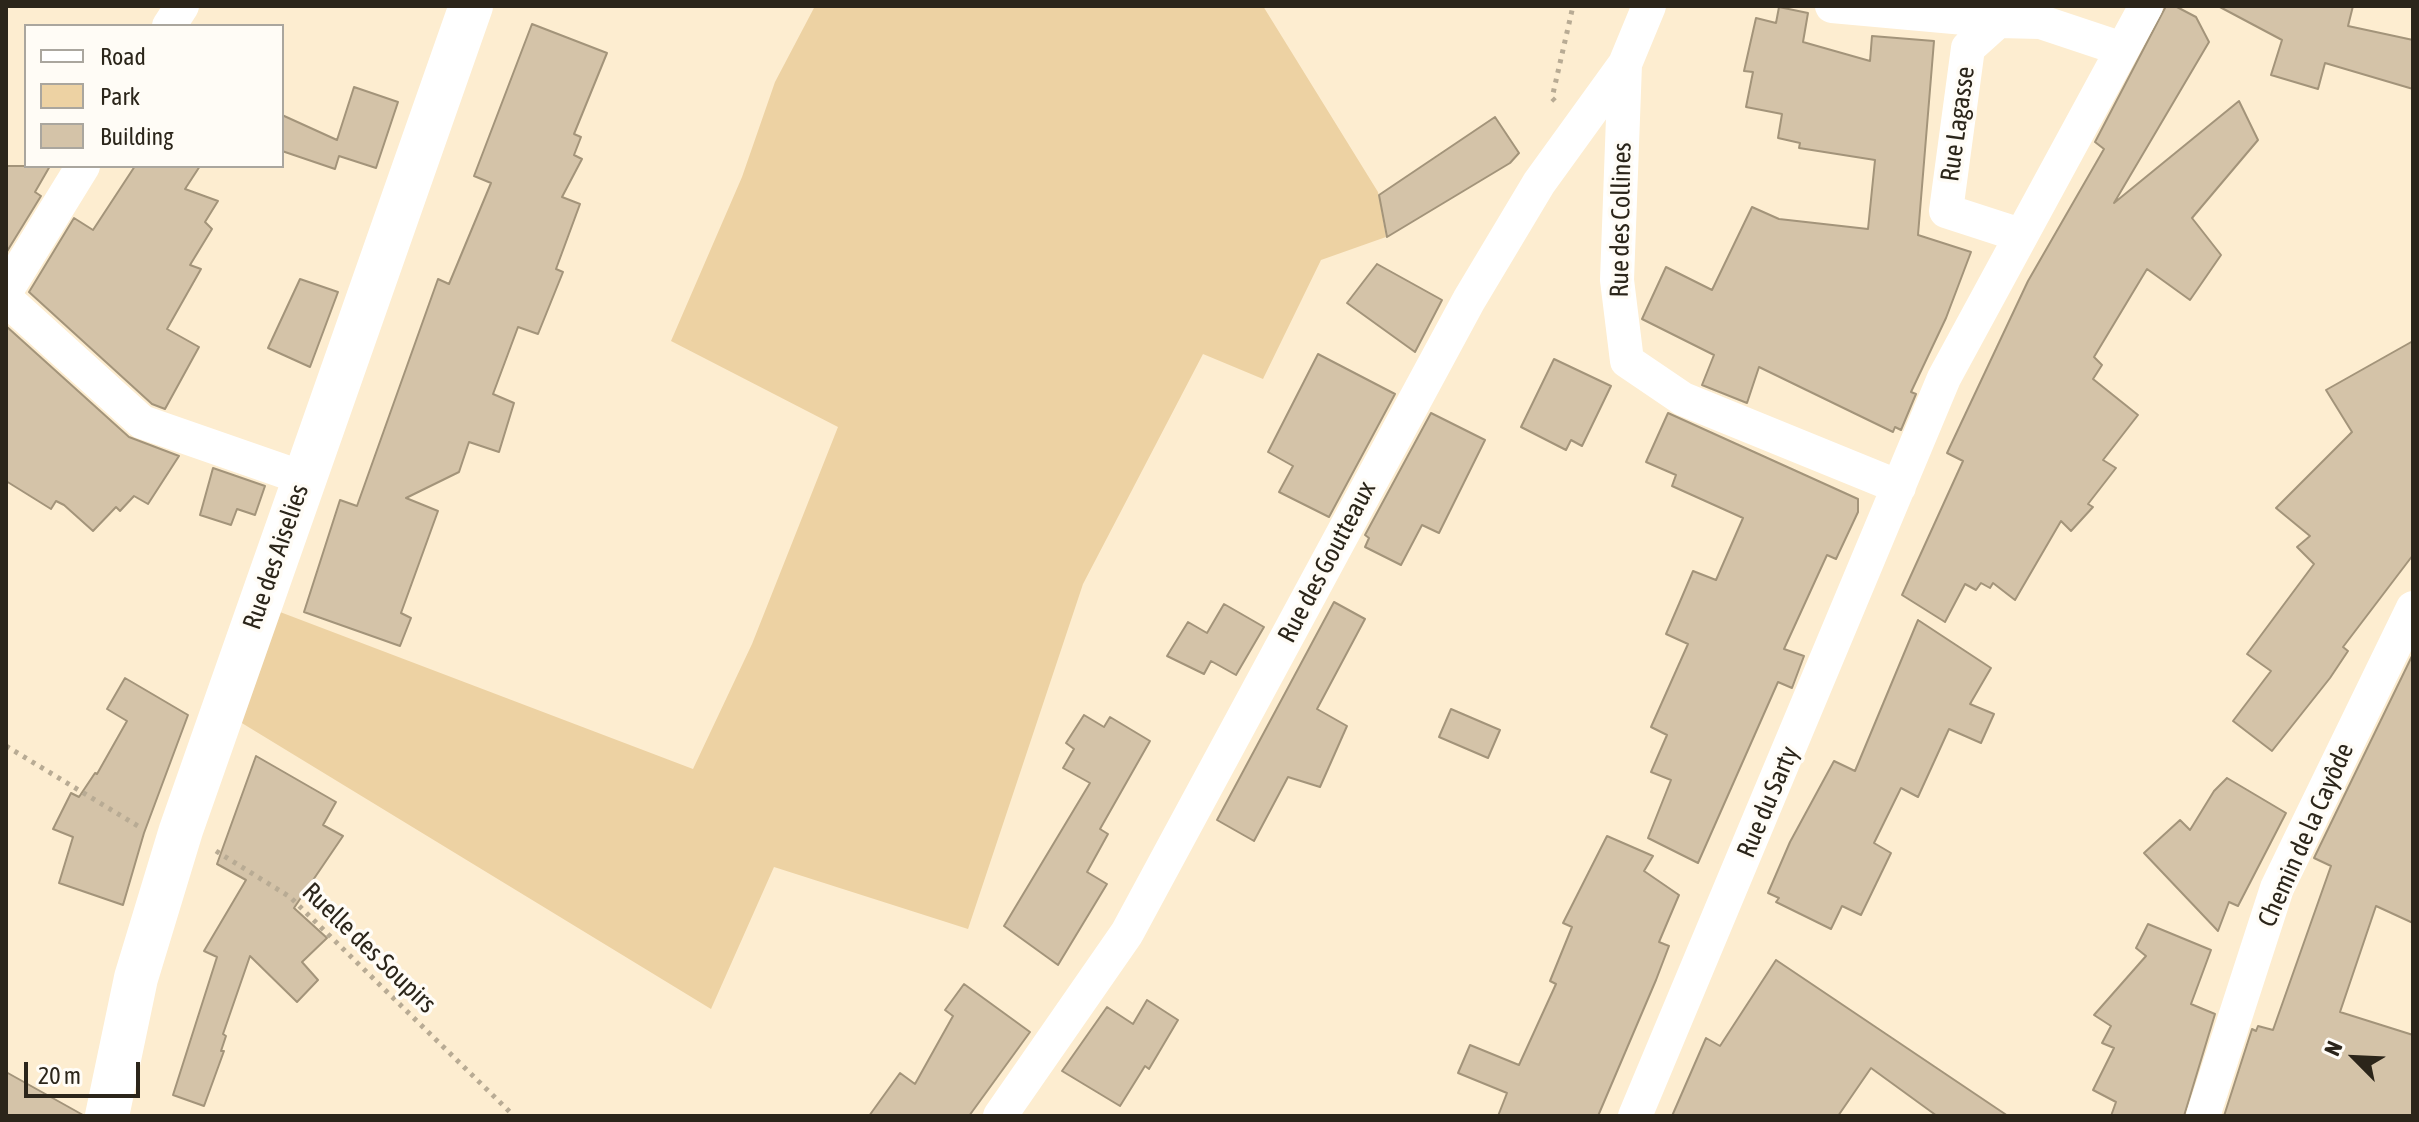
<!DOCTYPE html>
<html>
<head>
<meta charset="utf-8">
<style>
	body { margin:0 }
	#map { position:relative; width:2419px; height:1122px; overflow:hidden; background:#fdedd0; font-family:"Asap Condensed",sans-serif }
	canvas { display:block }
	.frame { position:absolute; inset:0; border:8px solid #2b251a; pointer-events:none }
	.legend { position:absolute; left:24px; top:24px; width:260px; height:144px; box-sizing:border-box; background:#fffcf6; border:2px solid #aaa69e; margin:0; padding:10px 14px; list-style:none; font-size:24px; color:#2b251a }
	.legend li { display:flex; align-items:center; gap:16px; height:40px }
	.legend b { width:40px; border:2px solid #aaa69e }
	.north { position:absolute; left:2315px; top:1018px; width:80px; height:80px; -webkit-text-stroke:6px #fffcf6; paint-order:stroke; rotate:294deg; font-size:22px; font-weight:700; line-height:32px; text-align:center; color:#2b251a }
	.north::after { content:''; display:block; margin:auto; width:28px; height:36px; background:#2b251a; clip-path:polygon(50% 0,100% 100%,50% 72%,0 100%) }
	.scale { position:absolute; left:24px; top:1062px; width:116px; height:36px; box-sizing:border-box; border:4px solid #2b251a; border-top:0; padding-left:10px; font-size:24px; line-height:28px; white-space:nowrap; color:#2b251a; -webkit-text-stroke:6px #fffcf6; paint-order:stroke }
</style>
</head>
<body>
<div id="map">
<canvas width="2419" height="1122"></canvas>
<div class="frame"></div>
<ul class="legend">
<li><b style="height:10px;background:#fff"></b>Road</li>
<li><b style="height:22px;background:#edd2a3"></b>Park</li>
<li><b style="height:22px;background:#d4c3a8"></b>Building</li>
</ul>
<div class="north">N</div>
<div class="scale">20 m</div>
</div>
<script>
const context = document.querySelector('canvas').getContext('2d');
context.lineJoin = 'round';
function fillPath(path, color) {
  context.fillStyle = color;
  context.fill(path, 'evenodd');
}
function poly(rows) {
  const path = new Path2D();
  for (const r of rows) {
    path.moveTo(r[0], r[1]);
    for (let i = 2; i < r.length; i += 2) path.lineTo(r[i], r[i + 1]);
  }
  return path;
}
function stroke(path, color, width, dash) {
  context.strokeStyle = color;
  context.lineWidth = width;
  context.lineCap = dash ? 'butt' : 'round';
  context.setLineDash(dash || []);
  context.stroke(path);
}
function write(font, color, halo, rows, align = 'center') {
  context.font = font + ' "Asap Condensed",sans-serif';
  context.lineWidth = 7;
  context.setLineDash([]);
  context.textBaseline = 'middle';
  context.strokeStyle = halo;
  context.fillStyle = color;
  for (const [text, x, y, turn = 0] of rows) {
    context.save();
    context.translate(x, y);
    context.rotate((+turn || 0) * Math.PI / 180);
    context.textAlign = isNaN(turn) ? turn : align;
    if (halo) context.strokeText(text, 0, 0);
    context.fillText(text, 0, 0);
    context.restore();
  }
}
const green = poly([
	[815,6,1263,6,1378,192,1386,237,1321,260,1263,379,1203,354,1083,584,968,929,774,867,711,1009,227,714,259,604,693,769,752,644,838,427,671,341,742,177,775,82]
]);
const building = poly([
	[2166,6,2175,6,2196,17,2209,42,2114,203,2239,101,2258,140,2192,218,2221,255,2190,300,2147,269,2094,357,2102,365,2093,379,2138,415,2103,460,2116,468,2088,504,2093,507,2071,531,2061,521,2015,600,1993,583,1990,588,1981,583,1976,590,1965,584,1945,622,1902,595,1963,461,1947,453,2028,281,2104,149,2095,142,2166,6],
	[2218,6,2353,6,2348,26,2413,40,2413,89,2325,63,2318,89,2271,75,2282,40,2218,6],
	[1779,7,1808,13,1803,42,1870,61,1872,36,1934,41,1918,235,1971,252,1946,318,1911,392,1916,394,1901,430,1895,427,1893,432,1759,367,1747,403,1702,385,1714,355,1642,319,1666,267,1712,290,1752,207,1779,219,1868,229,1875,160,1799,148,1800,143,1778,138,1782,114,1746,107,1753,72,1744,71,1756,18,1776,23,1779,7],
	[532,24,607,53,574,134,581,137,574,155,582,159,562,197,580,204,556,269,563,272,538,334,518,327,493,394,514,403,499,452,469,442,459,472,406,498,438,511,401,613,411,618,400,646,304,612,340,500,357,506,438,279,449,284,491,183,474,176,532,24],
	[354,87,398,102,376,168,339,156,335,169,282,151,282,115,337,140,354,87],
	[1495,117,1519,153,1510,163,1387,237,1379,195,1495,117],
	[6,166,50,166,35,192,41,196,6,253,6,166],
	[135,166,200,166,185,189,218,201,205,222,212,229,190,265,201,269,167,329,199,347,165,409,152,404,29,292,74,218,93,230,135,166],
	[1377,264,1442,300,1415,352,1347,303,1377,264],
	[300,279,338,292,310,367,268,348,300,279],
	[6,326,129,437,179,456,148,504,134,496,120,511,116,507,93,531,64,505,56,501,51,509,6,481,6,326],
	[2413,341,2413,555,2343,647,2348,651,2330,678,2272,751,2233,721,2271,671,2247,654,2314,564,2297,547,2310,536,2276,508,2352,432,2326,390,2413,341],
	[1318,354,1395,394,1329,517,1279,492,1293,466,1268,452,1318,354],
	[1554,359,1611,386,1582,446,1571,440,1566,450,1521,427,1554,359],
	[1431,413,1485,440,1439,533,1422,525,1401,565,1365,547,1369,538,1365,535,1431,413],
	[1668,413,1858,499,1858,512,1836,559,1827,555,1784,649,1804,656,1792,688,1778,682,1698,863,1648,838,1671,780,1651,772,1667,735,1651,727,1688,644,1666,634,1679,604,1693,571,1716,580,1743,518,1672,486,1676,475,1646,462,1668,413],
	[213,468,265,486,255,515,237,509,231,525,200,515,213,468],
	[1334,602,1365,619,1317,709,1347,726,1320,787,1288,777,1254,841,1217,820,1334,602],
	[1224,604,1264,627,1236,675,1211,661,1204,674,1167,656,1188,622,1207,633,1224,604],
	[1918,620,1991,668,1970,704,1994,714,1981,743,1949,729,1918,797,1901,788,1874,843,1891,853,1861,915,1842,906,1831,929,1776,902,1779,898,1768,893,1790,842,1834,761,1855,771,1918,620],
	[2413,654,2413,923,2376,906,2340,1012,2413,1035,2413,1116,2224,1116,2252,1029,2256,1031,2258,1026,2273,1030,2331,866,2314,858,2413,654],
	[125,678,188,715,144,833,123,905,59,883,73,837,53,829,71,793,79,797,95,773,97,774,127,721,107,709,125,678],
	[1451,709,1500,730,1488,758,1439,737,1451,709],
	[1084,715,1104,727,1110,717,1150,741,1100,829,1108,834,1087,872,1107,884,1058,965,1004,926,1090,783,1063,768,1074,749,1066,743,1084,715],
	[256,756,336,802,323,825,343,836,294,908,327,938,302,962,318,980,297,1002,250,956,223,1034,226,1036,221,1051,224,1051,204,1106,173,1095,217,957,204,951,246,880,217,864,256,756],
	[2227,778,2286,813,2238,906,2229,902,2218,931,2144,853,2180,820,2190,830,2214,791,2227,778],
	[1607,836,1653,856,1644,871,1679,895,1659,942,1669,946,1656,980,1598,1116,1498,1116,1507,1093,1458,1073,1470,1045,1519,1065,1556,984,1550,981,1572,927,1563,923,1607,836],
	[2148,924,2211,950,2191,1004,2215,1014,2184,1116,2111,1116,2116,1102,2093,1090,2114,1048,2102,1043,2111,1026,2094,1015,2146,956,2136,948,2148,924],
	[1776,960,2008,1116,1937,1116,1871,1068,1838,1116,1672,1116,1706,1038,1720,1046,1776,960],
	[964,984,1030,1032,969,1116,869,1116,900,1073,915,1084,953,1016,945,1010,964,984],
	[1147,1000,1178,1020,1149,1069,1145,1066,1120,1106,1062,1071,1107,1007,1133,1024,1147,1000],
	[6,1072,83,1115,83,1116,6,1116,6,1072]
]);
const path = poly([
	[1555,101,1552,98,1573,6],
	[6,746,138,826],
	[216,851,290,897,514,1116]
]);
const minor = poly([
	[1832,6,1998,21],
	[169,26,182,6],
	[1625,64,1617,280,1627,361,1683,399,1899,487],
	[2020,235,1946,211,1968,48,1998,21,2041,22,2122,49],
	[6,291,83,166],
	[6,299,142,422,303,478],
	[1000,1116,1127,933,1469,300,1539,183,1625,64,1649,6],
	[1635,1116,1944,378,2146,6],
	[2203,1116,2277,888,2413,608]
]);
const tertiary = poly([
	[107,1116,136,978,181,830,471,6]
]);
const streetNames = [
	["Rue Lagasse",1958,124,-82],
	["Rue des Collines",1621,220,-89],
	["Rue des Aiselies",276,557,-71],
	["Rue des Goutteaux",1327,562,-62],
	["Rue du Sarty",1768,802,-67],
	["Chemin de la Cayôde",2306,835,-66],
	["Ruelle des Soupirs",369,948,44]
];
fillPath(green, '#edd2a3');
fillPath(building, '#d4c3a8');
stroke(building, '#a3947a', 2);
stroke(path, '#b8ab94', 5, [4, 6]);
stroke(minor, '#fff', 34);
stroke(tertiary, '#fff', 44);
write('26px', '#2b251a', '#fffcf6', streetNames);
</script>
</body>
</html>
